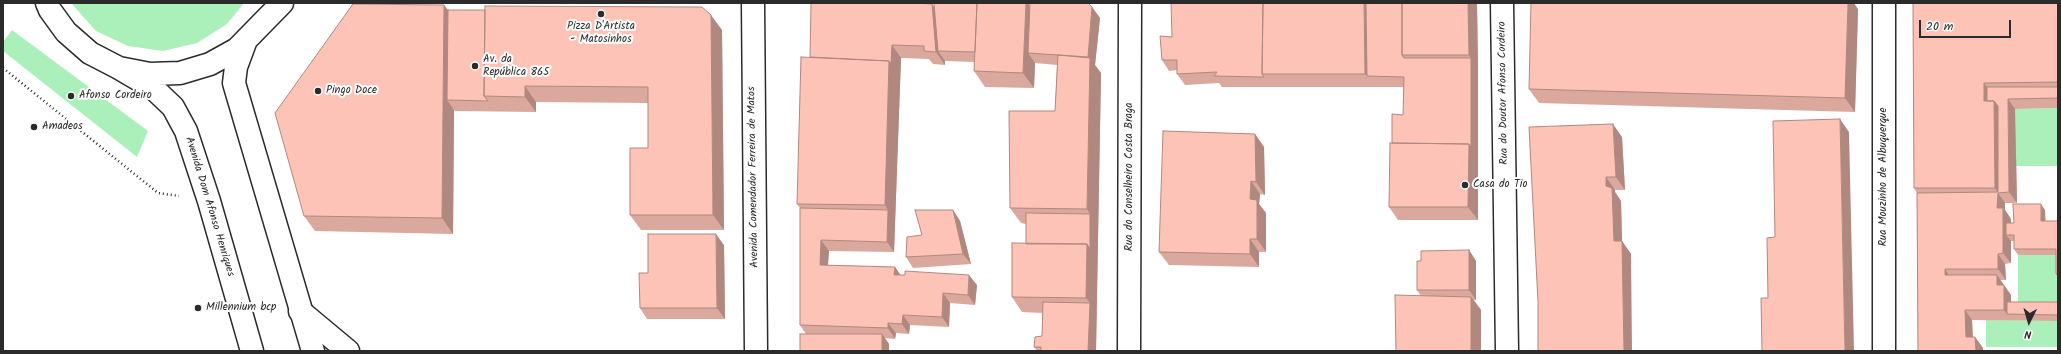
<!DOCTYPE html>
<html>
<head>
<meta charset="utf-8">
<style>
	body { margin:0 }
	#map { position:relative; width:2061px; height:354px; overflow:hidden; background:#fff; font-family:Kalam,sans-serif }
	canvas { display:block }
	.frame { position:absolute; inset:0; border:4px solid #2b2b2b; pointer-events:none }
	.north { position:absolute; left:2009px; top:302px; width:40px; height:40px; -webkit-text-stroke:3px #fff; paint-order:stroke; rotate:185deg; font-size:11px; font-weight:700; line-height:16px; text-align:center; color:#2b2b2b }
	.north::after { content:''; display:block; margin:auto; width:14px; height:18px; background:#2b2b2b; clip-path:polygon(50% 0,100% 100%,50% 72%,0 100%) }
	.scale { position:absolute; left:1919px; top:20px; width:92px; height:18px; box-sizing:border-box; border:2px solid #2b2b2b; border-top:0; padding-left:5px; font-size:12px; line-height:14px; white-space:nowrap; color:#2b2b2b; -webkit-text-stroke:3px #fff; paint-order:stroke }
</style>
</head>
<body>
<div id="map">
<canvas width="2061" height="354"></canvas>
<div class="frame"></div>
<div class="north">N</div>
<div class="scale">20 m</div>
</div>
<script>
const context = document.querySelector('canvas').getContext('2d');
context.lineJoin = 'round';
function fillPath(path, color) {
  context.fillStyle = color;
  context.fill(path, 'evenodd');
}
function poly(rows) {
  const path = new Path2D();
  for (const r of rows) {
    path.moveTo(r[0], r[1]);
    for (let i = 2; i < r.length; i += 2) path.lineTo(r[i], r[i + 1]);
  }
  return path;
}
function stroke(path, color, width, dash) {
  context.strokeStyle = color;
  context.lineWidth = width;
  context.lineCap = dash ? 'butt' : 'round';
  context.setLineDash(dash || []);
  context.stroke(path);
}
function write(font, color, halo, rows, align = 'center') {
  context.font = font + ' Kalam,sans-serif';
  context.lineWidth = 4;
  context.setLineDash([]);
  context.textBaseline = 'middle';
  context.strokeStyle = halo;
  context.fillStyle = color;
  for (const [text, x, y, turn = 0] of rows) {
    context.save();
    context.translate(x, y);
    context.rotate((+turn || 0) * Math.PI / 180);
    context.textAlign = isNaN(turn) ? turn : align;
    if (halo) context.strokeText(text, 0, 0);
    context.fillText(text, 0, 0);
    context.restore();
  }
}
const green = poly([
	[71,3,244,3,227,24,197,43,163,51,128,46,96,31],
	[12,30,148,131,137,157,3,51,3,42],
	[2058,108,2058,166,2016,166,2015,109],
	[2018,255,2058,255,2058,308,2018,308],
	[1986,320,2058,321,2058,347,1986,347]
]);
const path = poly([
	[3,68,158,193,179,196]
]);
const minor = poly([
	[753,3,756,351],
	[1502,3,1507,351],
	[1884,3,1884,351],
	[300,311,348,351],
	[1129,351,1130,3]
]);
const major = poly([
	[47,3,50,10,66,32,90,53,119,68,150,74,180,73,210,64,237,49,282,3],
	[246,40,236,67,234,83,313,351],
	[119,68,153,88,173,107,186,131,209,201,252,351]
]);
const wall = poly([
	[977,3,1028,3,1030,6,1092,7,1100,18,1095,65,1101,73,1096,351,1037,351,1034,347,1042,336,1043,313,1022,312,1012,297,1026,244,1026,224,1021,223,1010,208,1055,111,1057,65,1035,63,1034,88,985,87,974,71,974,62,945,61,945,65,933,64,929,59,901,58,894,252,829,251,828,265,895,267,900,275,977,285,975,305,950,303,949,327,910,325,909,334,896,333,895,339,885,338,889,344,806,334,800,325,800,208,797,204,810,57,932,4,934,6],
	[1477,3,1478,68,1478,220,1398,220,1389,207,1392,143,1403,115,1404,87,1222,87,1219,83,1185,85,1177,74,1177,70,1169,71,1162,60,1172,37],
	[1913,3,2058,3,2058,108,2015,109,2017,203,2005,203,2005,210,2011,219,2011,223,2014,223,2045,210,2045,221,2058,221,2058,277,2056,274,2056,255,2018,255,2014,249,2014,241,2011,241,2011,263,2005,264,2006,280,2000,280,2011,295,2011,302,2058,302,2058,321,1972,320,1973,337,1975,337,1983,348,1983,351,1918,351,1917,193,1914,188],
	[444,5,448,10,722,30,724,230,641,230,630,215,648,148,648,103,536,102,536,112,455,111,454,110,453,234,315,231,304,216],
	[1858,9,1855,112,1539,103,1529,89],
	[1255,134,1264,147,1265,195,1260,194,1259,204,1266,213,1266,252,1259,252,1259,267,1169,265,1159,252],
	[1622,137,1625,190,1615,190,1615,192,1621,201,1622,241,1631,254,1538,302],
	[953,210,960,221,971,264,913,268,906,257,922,235],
	[724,245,725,319,647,319,640,308,648,273],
	[1469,250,1476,261,1476,300,1474,300,1481,310,1481,351,1396,351,1421,296,1417,290,1421,261]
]);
const shadedWall = poly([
	[1026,3,1028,3,1037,16,1028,53,1035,63,1034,88,1023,73],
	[1364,3,1374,3,1367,76,1365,74],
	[1468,3,1477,3,1478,68,1478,220,1468,207,1469,144,1471,58,1469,55],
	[1848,3,1854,3,1858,9,1855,112,1845,98],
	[932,4,942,17,938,51,945,61,945,65,936,52],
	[444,5,455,20,447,100,454,110,453,234,442,218],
	[1092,7,1100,18,1095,65,1101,73,1096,351,1088,351,1090,303,1086,298,1087,244,1090,214,1087,209,1090,60,1088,57],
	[711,15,722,30,724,230,713,215],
	[892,45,901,58,894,252,887,242,888,210,885,205,889,61],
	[1984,83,1994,98,1994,106,1984,101],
	[525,86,536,102,536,112,525,97],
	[2008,99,2015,109,2017,203,2009,192],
	[1994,101,2005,116,1998,193,1995,188],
	[1840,119,1849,132,1854,351,1845,351],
	[1613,124,1622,137,1625,190,1616,177],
	[1255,134,1264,147,1265,195,1256,182],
	[1606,177,1615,190,1615,192,1621,201,1622,241,1631,254,1632,351,1624,351,1614,241,1606,186],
	[1251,181,1260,194,1259,204,1266,213,1266,252,1257,239,1250,199],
	[1998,193,2005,203,2005,210,2011,219,2011,235,2006,235,2011,241,2011,263,2003,253,1997,208],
	[2041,204,2045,210,2046,228,2041,221],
	[953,210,960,221,971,264,963,254],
	[716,234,724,245,725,319,717,308],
	[1250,239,1259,252,1259,267,1250,254],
	[821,240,829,251,827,275,820,265],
	[1469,250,1476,261,1476,300,1469,290],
	[1998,254,2005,264,2006,280,1998,269],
	[895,267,902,277,894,275],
	[1945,269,1952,280,1945,275],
	[969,275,977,285,975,305,968,295],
	[1997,275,2011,295,2011,314,2007,314,2004,310,1997,285],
	[943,293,950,303,949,327,942,317],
	[1471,297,1481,310,1481,351,1471,351],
	[1965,310,1972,320,1973,347,1966,337],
	[903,315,910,325,909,334,902,324],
	[888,323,896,333,895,339,888,328],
	[882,334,889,344,889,351,882,351],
	[1975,337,1983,348,1983,351,1976,351]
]);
const building = poly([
	[811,3,914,3,932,4,936,52,924,51,924,46,892,45,891,63,889,61,810,57,811,3],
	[934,3,977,3,975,52,938,51,934,3],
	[977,3,1026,3,1023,73,974,71,977,3],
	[1030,3,1088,3,1092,7,1088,57,1028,53,1030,3],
	[1171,3,1263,3,1262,74,1264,77,1214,76,1217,72,1177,74,1177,60,1162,60,1160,36,1172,37,1171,3],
	[1263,3,1364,3,1365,74,1262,74,1263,3],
	[1366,3,1402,3,1402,55,1404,58,1471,58,1471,147,1469,144,1392,143,1392,114,1403,115,1404,77,1367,76,1366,3],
	[1402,3,1468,3,1469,55,1402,55,1402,3],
	[1531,3,1848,3,1845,98,1529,89,1531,3],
	[1913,3,2058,3,2058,82,1984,83,1984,101,1994,101,1995,188,1914,188,1913,3],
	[353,4,444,5,442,218,304,216,275,113,353,4],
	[485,6,702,7,711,15,713,215,630,215,630,148,648,148,648,87,525,86,525,97,484,96,485,6],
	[448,10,485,10,484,96,488,101,447,100,448,10],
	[1058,55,1090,58,1087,209,1010,208,1009,111,1055,111,1058,55],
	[801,57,889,61,885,205,797,204,801,57],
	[1987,87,2058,87,2058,98,2008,99,2009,192,1998,193,1997,208,2003,208,2003,253,1998,254,1998,269,1945,269,1945,275,1997,275,1997,285,2004,285,2004,310,1965,310,1966,337,1975,337,1976,351,1918,351,1917,193,1998,192,1998,106,1994,101,1987,101,1987,87],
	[1840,119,1845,351,1762,351,1761,298,1768,298,1767,238,1775,237,1773,121,1840,119],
	[1613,124,1616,177,1606,177,1606,186,1612,188,1614,241,1622,241,1624,351,1538,351,1538,302,1529,127,1613,124],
	[1163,131,1255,134,1256,182,1251,181,1250,199,1257,200,1257,239,1250,239,1250,254,1159,252,1163,131],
	[1390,143,1469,144,1468,207,1389,207,1390,143],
	[2013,204,2041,204,2041,221,2058,221,2058,274,2056,274,2056,249,2014,249,2014,235,2006,235,2006,223,2014,223,2013,204],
	[800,208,888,210,887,242,821,240,820,265,895,267,894,275,905,275,905,271,969,275,968,295,943,293,942,317,903,315,902,324,888,323,888,328,800,325,800,208],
	[915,210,953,210,963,254,906,257,907,237,922,235,915,210],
	[1026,213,1090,214,1090,249,1087,244,1026,244,1026,213],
	[648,234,716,234,717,308,640,308,639,273,648,273,648,234],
	[1012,243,1087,244,1086,298,1012,297,1012,243],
	[1469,250,1469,290,1417,290,1417,261,1421,261,1421,251,1469,250],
	[1395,295,1471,297,1471,351,1396,351,1395,295],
	[1043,302,1090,303,1088,351,1041,351,1041,347,1034,347,1035,337,1042,336,1043,302],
	[2007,302,2058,302,2058,315,2007,314,2007,302],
	[800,334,882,334,882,351,800,351,800,334]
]);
const markers = [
	[601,14,4,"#2b2b2b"],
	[475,66,4,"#2b2b2b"],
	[318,91,4,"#2b2b2b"],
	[71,96,4,"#2b2b2b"],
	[34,127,4,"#2b2b2b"],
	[1465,185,4,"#2b2b2b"],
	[198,308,4,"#2b2b2b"]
];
const poiNames = [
	["Pizza D'Artista",601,27,"center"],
	["- Matosinhos",601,40,"center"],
	["Av. da",483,60],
	["República 865",483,73],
	["Pingo Doce",326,91],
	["Afonso Cordeiro",79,96],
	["Amadeos",42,127],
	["Casa do Tio",1473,185],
	["Millennium bcp",206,308]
];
const streetNames = [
	["Rua do Doutor Afonso Cordeiro",1504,93,-91],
	["Avenida Comendador Ferreira de Matos",754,177,-91],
	["Rua do Conselheiro Costa Braga",1130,177,-90],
	["Rua Mouzinho de Albuquerque",1884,177,-90],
	["Avenida Dom Afonso Henriques",209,207,73]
];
fillPath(green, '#abefba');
stroke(minor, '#2b2b2b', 25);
stroke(major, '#2b2b2b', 25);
stroke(path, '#2b2b2b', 2.5, [1, 3]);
stroke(minor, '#fff', 22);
stroke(major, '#fff', 22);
fillPath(wall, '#daa89d');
fillPath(shadedWall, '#b1887f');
fillPath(building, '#fdc3b6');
stroke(building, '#b1887f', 1);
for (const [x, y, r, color] of markers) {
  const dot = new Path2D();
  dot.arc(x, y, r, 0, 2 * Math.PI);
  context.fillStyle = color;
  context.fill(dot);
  stroke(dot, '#fff', 1.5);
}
write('11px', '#2b2b2b', '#fff', poiNames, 'left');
write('11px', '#2b2b2b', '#fff', streetNames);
</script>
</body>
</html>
